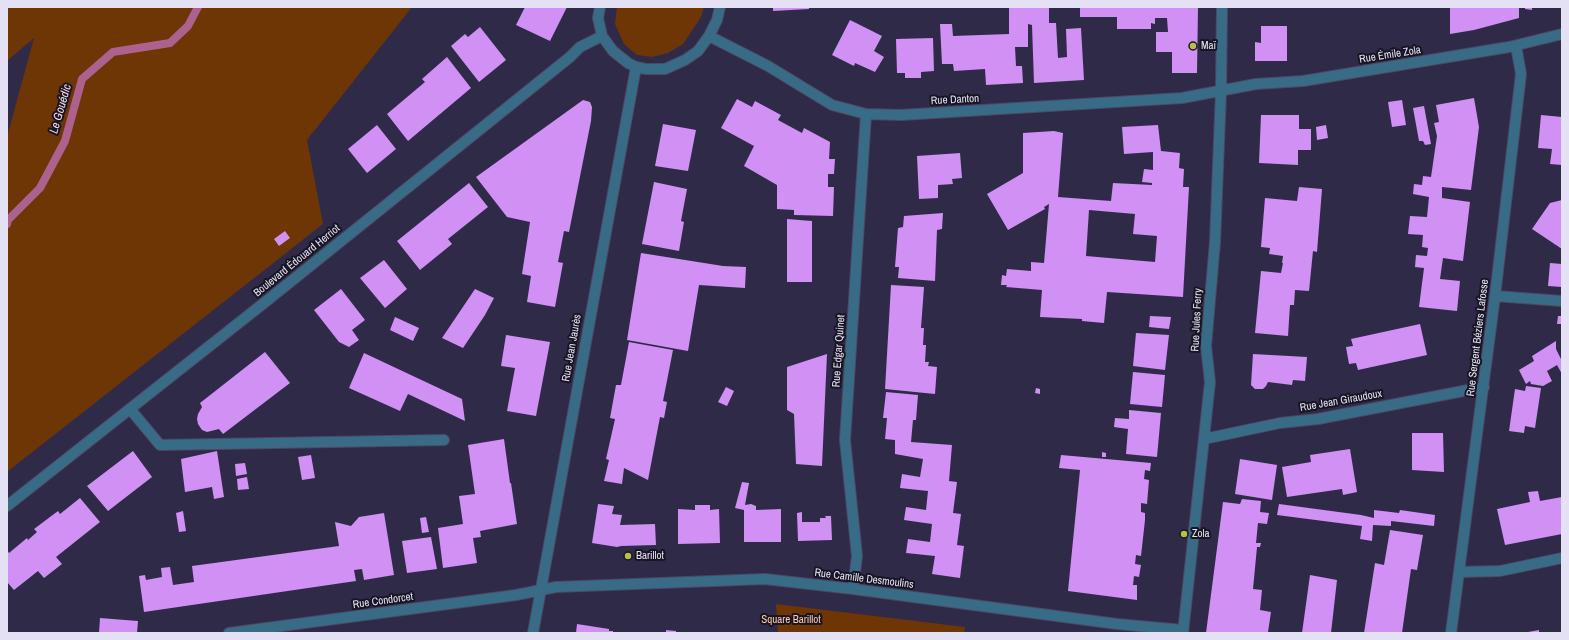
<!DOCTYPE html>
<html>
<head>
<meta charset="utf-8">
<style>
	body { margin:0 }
	#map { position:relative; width:1569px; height:640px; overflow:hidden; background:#302a49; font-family:"Archivo Narrow",sans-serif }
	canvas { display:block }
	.frame { position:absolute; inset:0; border:8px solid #e4e1f5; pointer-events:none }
</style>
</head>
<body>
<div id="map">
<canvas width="1569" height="640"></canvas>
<div class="frame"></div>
</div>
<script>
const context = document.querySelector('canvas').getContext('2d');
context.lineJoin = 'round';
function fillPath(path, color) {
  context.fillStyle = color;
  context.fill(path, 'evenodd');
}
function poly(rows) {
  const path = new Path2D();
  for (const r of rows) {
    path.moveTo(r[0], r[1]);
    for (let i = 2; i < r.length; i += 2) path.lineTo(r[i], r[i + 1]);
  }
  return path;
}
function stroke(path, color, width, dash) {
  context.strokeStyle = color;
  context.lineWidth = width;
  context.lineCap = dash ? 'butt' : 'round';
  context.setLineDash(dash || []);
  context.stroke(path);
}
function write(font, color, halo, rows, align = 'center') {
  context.font = font + ' "Archivo Narrow",sans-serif';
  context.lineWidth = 4;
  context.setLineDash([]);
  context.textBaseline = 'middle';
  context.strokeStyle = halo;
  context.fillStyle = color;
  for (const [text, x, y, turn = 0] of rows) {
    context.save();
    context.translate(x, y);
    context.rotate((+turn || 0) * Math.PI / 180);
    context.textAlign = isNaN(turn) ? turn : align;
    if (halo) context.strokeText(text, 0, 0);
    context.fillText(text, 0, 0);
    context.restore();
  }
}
const green = poly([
	[7,7,412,7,307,140,323,224,7,472,7,137,34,38,7,61],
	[617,7,704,7,701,17,683,44,668,53,652,57,637,55,624,44,615,24],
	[776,604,965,627,964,633,778,633]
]);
const stream = poly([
	[7,224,8,220,40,188,65,141,82,79,113,52,170,43,188,26,198,7]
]);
const building = poly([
	[525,7,567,7,550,41,516,25],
	[773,7,809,7,809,9,773,11],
	[1009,7,1049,7,1049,23,1056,23,1058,58,1067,57,1066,29,1081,28,1084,80,1034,83,1032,25,1028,24,1028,47,1015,47,1016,66,1022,66,1023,83,986,85,985,69,954,71,953,64,942,64,940,24,952,24,953,36,1009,34],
	[1080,7,1198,7,1197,73,1172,73,1172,52,1156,52,1156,32,1168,32,1167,18,1155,18,1155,24,1151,23,1151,29,1117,29,1117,17,1080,17],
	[1450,7,1519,7,1519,18,1474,30,1450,34],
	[1525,7,1532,7,1532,10,1525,9],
	[850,20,882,36,874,51,884,57,875,72,855,63,854,66,832,55],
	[1261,26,1287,26,1287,61,1255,61,1255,42,1261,43],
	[480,27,506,60,479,82,451,46,465,34,468,37],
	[933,38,934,71,921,72,921,78,905,78,905,73,897,73,896,39],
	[447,57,471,88,408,141,387,114,425,82,422,79],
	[1474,98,1479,127,1471,190,1442,187,1442,198,1470,202,1463,261,1443,258,1440,279,1460,281,1457,311,1419,307,1424,268,1415,267,1416,255,1427,256,1428,248,1422,247,1423,235,1408,234,1410,216,1427,217,1429,197,1413,194,1414,184,1422,185,1423,176,1431,177,1437,136,1434,123,1439,122,1436,105],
	[737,99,752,107,755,101,781,115,778,120,802,133,804,128,830,142,829,159,835,159,834,174,828,174,828,187,834,187,833,216,794,215,794,210,777,209,777,185,744,166,754,146,721,128],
	[583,100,590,102,592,107,591,121,569,232,564,231,558,262,563,263,555,307,527,302,531,276,522,274,530,222,507,217,476,177],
	[1402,100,1406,125,1392,127,1388,102],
	[1424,106,1431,144,1425,145,1423,141,1419,141,1413,108],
	[1261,115,1299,115,1299,129,1311,129,1311,150,1298,150,1298,165,1259,163],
	[1541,115,1562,117,1562,165,1550,164,1552,149,1538,148],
	[663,124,696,130,688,171,655,166],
	[377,125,396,149,367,173,348,149],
	[1158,125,1161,151,1180,153,1179,168,1184,169,1183,187,1189,187,1183,297,1107,292,1104,323,1082,321,1082,319,1040,317,1042,290,1006,287,1007,285,1001,285,1002,275,1006,276,1007,269,1031,271,1031,262,1044,263,1049,204,1044,207,1045,209,1008,230,987,194,1023,173,1023,133,1054,131,1063,133,1058,197,1111,201,1113,183,1152,185,1152,183,1142,182,1144,169,1153,170,1153,152,1124,154,1122,127],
	[1089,210,1135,214,1133,234,1157,236,1155,262,1086,256],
	[1326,125,1328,138,1317,140,1316,127],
	[960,153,962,178,952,179,953,184,938,185,938,198,919,199,917,156],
	[654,182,687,189,681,221,684,222,679,251,642,244],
	[469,183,488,207,448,239,452,244,420,270,397,241],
	[1299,187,1322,189,1317,252,1313,251,1309,291,1295,290,1294,305,1290,305,1288,336,1255,333,1261,271,1281,273,1283,263,1282,263,1283,256,1269,254,1270,248,1261,247,1265,198,1297,201],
	[1562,200,1562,249,1532,229,1550,203],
	[943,213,942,229,937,230,935,281,898,278,899,267,895,267,898,228,903,227,904,216],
	[787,219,812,221,812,282,787,282],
	[285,231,290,238,279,246,274,239],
	[641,253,723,266,746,267,745,288,699,285,688,351,627,340],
	[384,260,407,289,385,308,360,278],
	[1550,263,1562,264,1562,287,1548,286],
	[891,285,924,287,921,328,924,328,923,345,926,345,925,362,929,362,928,366,937,367,935,394,885,389],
	[341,289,365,320,352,330,359,340,349,347,339,342,314,310],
	[475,289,494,298,485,315,463,348,442,338],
	[1150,316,1171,317,1169,329,1149,327],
	[1558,316,1562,316,1562,324,1557,324],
	[395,317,419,328,413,341,390,330],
	[1420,324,1427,355,1358,370,1356,363,1349,364,1346,347,1353,346,1351,339],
	[1136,333,1169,335,1165,370,1133,366],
	[506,335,550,342,536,416,507,411,515,368,501,366],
	[1556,341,1556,349,1562,361,1562,374,1557,365,1547,371,1552,381,1543,386,1531,384,1530,381,1526,384,1519,370,1534,361,1532,356],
	[629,342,673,350,663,401,667,402,664,418,660,417,648,480,624,468,622,484,604,481,609,460,606,459,615,419,610,418,616,385,621,385],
	[265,352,290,383,223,434,219,429,207,432,202,430,198,424,197,419,198,414,202,407,200,403],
	[364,353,462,399,465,421,408,394,400,411,349,388],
	[827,354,822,466,796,464,794,414,787,410,787,367],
	[1253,354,1307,357,1305,381,1293,380,1292,385,1268,382,1266,386,1263,389,1255,389,1251,385],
	[1133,372,1165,375,1162,407,1130,404],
	[1526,386,1541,388,1535,428,1525,426,1524,433,1509,431,1515,389,1525,391],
	[726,387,734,391,727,406,718,402],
	[1036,388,1040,389,1040,394,1035,393],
	[886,392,918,395,916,420,913,420,911,442,952,445,949,481,957,482,953,513,961,514,957,545,964,546,960,578,932,574,935,556,906,553,908,539,930,542,932,524,904,520,906,507,926,510,928,491,900,488,902,474,920,477,923,459,895,454,895,440,885,439,887,418,883,418],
	[1129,410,1161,413,1157,457,1126,454,1128,429,1114,427,1115,418,1129,419],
	[1412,433,1443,433,1444,472,1412,470],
	[504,439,510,483,511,483,517,524,480,531,481,537,473,538,477,563,443,568,438,528,463,524,459,496,475,494,468,445],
	[1350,449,1357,492,1343,495,1342,489,1287,497,1282,467,1311,462,1310,455],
	[133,451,152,477,108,511,87,486],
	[217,451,224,497,214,499,212,487,185,492,181,459],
	[1102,452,1106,453,1106,457,1102,457],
	[311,455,315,478,302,480,298,457],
	[1061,455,1151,463,1150,471,1145,470,1144,479,1149,480,1147,504,1141,503,1141,512,1145,513,1145,520,1141,556,1136,555,1135,564,1141,565,1139,577,1134,576,1133,585,1137,585,1137,600,1068,591,1080,470,1059,468],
	[1240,459,1277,465,1272,500,1235,494],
	[245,463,247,474,236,476,235,464],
	[247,477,249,489,238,490,237,479],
	[742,482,749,483,745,505,751,504,756,506,756,510,781,509,781,542,744,542,744,510,735,508],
	[1538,491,1540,501,1562,497,1562,534,1505,545,1497,509,1530,502,1528,492],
	[80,498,100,522,56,557,62,564,44,578,38,571,14,590,7,582,7,550,9,553,27,538,28,540,37,532,34,529,58,511,60,514],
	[1242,499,1261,501,1260,512,1269,513,1267,524,1258,523,1256,543,1261,543,1260,547,1257,547,1253,589,1262,590,1260,610,1271,612,1268,632,1271,633,1206,633,1223,502,1240,504],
	[598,504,614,506,612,514,622,515,620,525,655,524,656,545,621,546,617,547,592,543],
	[1279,504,1361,515,1374,518,1374,510,1399,513,1400,510,1435,515,1434,526,1391,521,1391,526,1373,525,1372,541,1360,539,1362,526,1277,515],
	[695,505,710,505,710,510,719,509,720,543,678,544,678,509,695,510],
	[183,511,186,531,179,532,176,513],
	[802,512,802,522,820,522,820,518,826,518,825,516,831,516,832,540,798,541,797,513],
	[384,513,394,575,364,580,362,569,354,570,356,581,144,612,139,576,145,575,146,580,162,577,161,568,170,567,173,585,194,582,192,566,339,546,335,522,351,526,359,517],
	[426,517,429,532,422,533,420,518],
	[1390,530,1423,535,1417,570,1411,569,1402,633,1364,633,1375,563,1384,565],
	[431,537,437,569,407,573,402,541],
	[1310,575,1337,580,1331,633,1302,633],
	[100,618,138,621,137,633,99,633],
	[577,624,609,629,609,631,613,631,613,633,576,633],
	[666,630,676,631,676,633,666,633],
	[1539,630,1539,633,1528,633,1528,632]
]);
const minor = poly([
	[600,7,598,18,602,36,613,51,628,63,636,67,646,69,665,69,685,60,698,51,709,36,717,20,720,7],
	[709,36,768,66,832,105,866,114,901,115,1182,98,1256,84,1303,81,1509,47,1562,34],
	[1495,296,1562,301],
	[130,409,160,445,444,440],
	[1204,439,1280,423,1318,419,1484,387],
	[7,506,269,299,570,57,580,47,602,36],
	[1459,572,1500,571,1562,558],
	[853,589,857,556,845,440,866,114],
	[229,633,516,595,556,587,765,579,853,589,1117,624,1183,630],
	[533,633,636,67],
	[1183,633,1210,382,1206,346,1215,242,1221,91,1222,7],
	[1451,633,1495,296,1521,74,1516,46]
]);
const markers = [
	[1193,46,4,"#b9c046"],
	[1184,534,4,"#b9c046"],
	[628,556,4,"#b9c046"]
];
const poiNames = [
	["Maï",1201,46],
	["Zola",1192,534],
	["Barillot",636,556]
];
const streetNames = [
	["Rue Émile Zola",1390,55,-9],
	["Rue Danton",955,100,-3],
	["Boulevard Édouard Herriot",297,261,-39],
	["Rue Jules Ferry",1197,320,-87],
	["Rue Sergent Béziers Lafosse",1478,338,-83],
	["Rue Jean Jaurès",572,348,-80],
	["Rue Edgar Quinet",839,351,-86],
	["Rue Jean Giraudoux",1341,401,-10],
	["Rue Camille Desmoulins",864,579,7],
	["Rue Condorcet",383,601,-8]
];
const parkNames = [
	["Square Barillot",791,620]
];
const waterNames = [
	["Le Gouédic",61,109,-74]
];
fillPath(green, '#6e3505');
stroke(stream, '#ad618f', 8);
fillPath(building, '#d090f4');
stroke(minor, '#4d4765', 12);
stroke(minor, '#386c86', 10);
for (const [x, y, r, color] of markers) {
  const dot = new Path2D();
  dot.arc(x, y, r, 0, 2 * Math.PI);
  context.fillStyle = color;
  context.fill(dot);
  stroke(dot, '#181523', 1.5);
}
write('11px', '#e4e1f5', '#181523', poiNames, 'left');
write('11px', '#e4e1f5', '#181523', streetNames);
write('11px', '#ffcaaa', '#181523', parkNames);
write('italic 12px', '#f8dae6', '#181523', waterNames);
</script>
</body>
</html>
